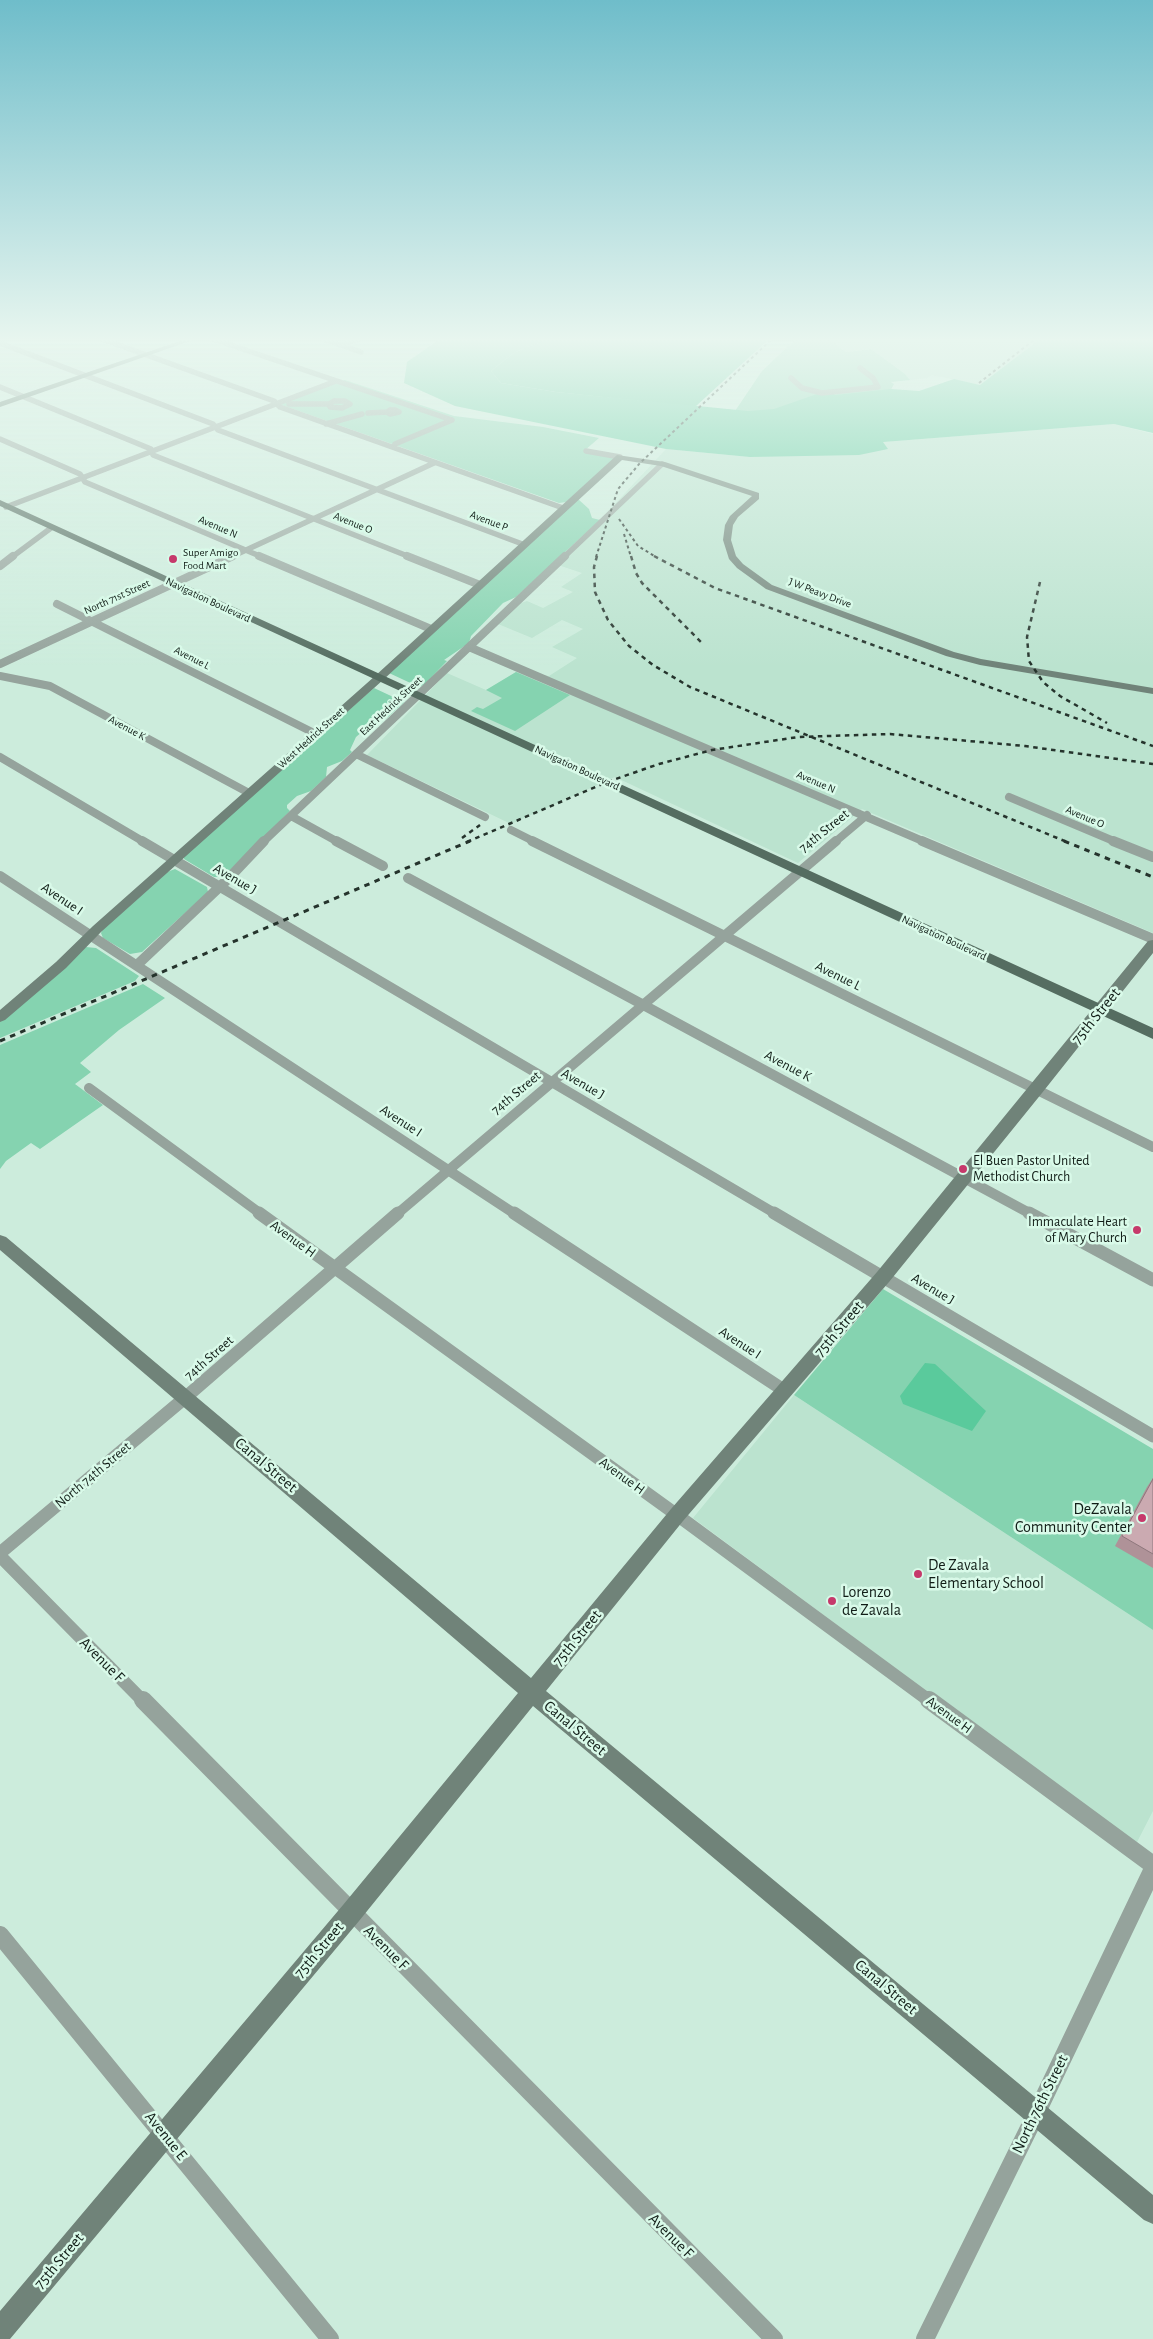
<!DOCTYPE html>
<html>
<head>
<meta charset="utf-8">
<style>
	body { margin:0 }
	canvas { display:block; background:#ccecdc }
</style>
</head>
<body>
<canvas width="1153" height="2339"></canvas>
<script>
const context = document.querySelector('canvas').getContext('2d');
context.lineJoin = 'round';
function fillPath(path, color) {
  context.fillStyle = color;
  context.fill(path, 'evenodd');
}
function poly(rows) {
  const path = new Path2D();
  for (const r of rows) {
    path.moveTo(r[0], r[1]);
    for (let i = 2; i < r.length; i += 2) path.lineTo(r[i], r[i + 1]);
  }
  return path;
}
function stroke(path, color, width, dash) {
  context.strokeStyle = color;
  context.lineWidth = width;
  context.lineCap = dash ? 'butt' : 'round';
  context.setLineDash(dash || []);
  context.stroke(path);
}
function write(font, color, halo, rows, align = 'center') {
  context.font = font + ' "Alegreya Sans",sans-serif';
  context.lineWidth = 5;
  context.setLineDash([]);
  context.textBaseline = 'middle';
  context.strokeStyle = halo;
  context.fillStyle = color;
  for (const [text, x, y, turn = 0] of rows) {
    context.save();
    context.translate(x, y);
    context.rotate((+turn || 0) * Math.PI / 180);
    context.textAlign = isNaN(turn) ? turn : align;
    if (halo) context.strokeText(text, 0, 0);
    context.fillText(text, 0, 0);
    context.restore();
  }
}
const built = poly([
	[829,339,1040,339,980,385,932,375,927,378,910,380,905,374,871,349,846,352],
	[1114,424,1153,434,1153,933,862,809,798,863,615,777,511,824,367,755,447,673,486,690,516,672,549,676,577,658,552,647,583,629,562,620,532,638,498,624,518,604,527,601,543,608,573,592,561,587,582,573,558,565,666,449,750,457,887,449,882,442],
	[794,1395,1153,1630,1153,1811,1135,1846,693,1518]
]);
const green = poly([
	[796,339,829,339,846,352,871,349,905,374,910,380,891,382,894,384,886,399,733,414,762,371],
	[345,380,454,416,543,427,599,438,584,451,615,458,566,502,559,503,279,404],
	[578,499,589,509,592,518,600,520,516,597,503,603,471,636,469,643,444,660,447,661,425,684,419,687,389,673],
	[516,672,570,695,515,731,471,711,477,707,483,709,502,698,486,690],
	[374,688,404,702,387,718,369,726,356,737,350,750,352,752,342,761,327,767,326,777,311,791,297,796,287,805,287,808,290,811,228,872,221,877,214,877,184,859,184,855],
	[175,869,207,887,208,892,142,952,130,954,103,938,101,933,103,929,167,872],
	[86,947,96,948,139,976,135,981,0,1038,0,1019],
	[143,984,165,998,119,1030,80,1063,91,1072,75,1084,103,1105,40,1149,31,1143,6,1161,0,1169,0,1045],
	[883,1289,1153,1449,1153,1630,794,1395]
]);
const forest = poly([
	[549,339,769,339,695,407,556,392,501,383,491,371,515,352]
]);
const water = poly([
	[440,339,549,339,515,352,491,371,501,383,556,392,748,411,774,409,817,394,833,393,835,395,891,389,919,391,954,379,980,385,1040,339,1153,339,1153,433,1114,424,883,442,888,449,859,455,750,457,666,449,455,406,404,383,407,362],
	[925,1363,935,1364,986,1411,972,1431,903,1404,900,1396]
]);
const streetFar4 = poly([
	[102,339,274,401,280,407,563,508],
	[213,339,452,420],
	[323,339,361,352],
	[0,343,213,424,218,430,525,545],
	[342,345,359,339],
	[791,378,802,388,822,393,878,387,873,378,860,368],
	[0,387,151,449,153,455,410,557],
	[334,401,345,401,350,404,342,408,330,407,329,404,334,401],
	[289,404,329,404],
	[390,410,395,410,399,412,390,414,387,412,390,410],
	[368,413,387,412],
	[326,424,362,414],
	[0,439,80,474,85,482,262,557],
	[395,444,452,420],
	[586,451,620,457],
	[6,507,336,381],
	[12,557,51,528],
	[231,557,434,463],
	[564,557,662,464]
]);
const streetFar3 = poly([
	[259,556,431,629],
	[407,556,480,585],
	[0,566,13,556],
	[57,604,316,734],
	[469,647,925,842],
	[0,664,233,556],
	[0,676,50,686,249,793],
	[356,754,485,817],
	[0,757,144,842],
	[1009,797,1116,842],
	[291,816,338,842],
	[511,830,535,842],
	[263,842,565,556],
	[835,842,867,815]
]);
const streetFar2 = poly([
	[142,841,776,1214],
	[336,841,383,866],
	[532,841,1153,1147],
	[922,841,1153,939],
	[1113,841,1153,857],
	[0,876,515,1214],
	[408,878,1031,1214],
	[137,965,229,878,264,841],
	[89,1088,261,1214],
	[397,1214,836,841]
]);
const streetFar1 = poly([
	[259,1213,677,1515,931,1702],
	[514,1213,785,1391],
	[774,1213,1153,1436],
	[1029,1213,1153,1280],
	[0,1553,186,1397,398,1213],
	[0,1556,144,1702]
]);
const street = poly([
	[143,1700,774,2339],
	[929,1700,1153,1865],
	[0,1935,330,2339],
	[925,2339,1037,2112,1153,1869]
]);
const secondary = poly([
	[617,455,665,462,759,493,759,499,738,517,733,525,731,540,736,556,743,564,772,585,954,652,981,659,1153,688,1153,694,980,665,946,656,766,589,737,568,729,559,723,540,725,525,730,516,752,496,661,466,622,460,383,680,101,932,66,968,5,1020,0,1022,0,1010,56,962,93,926,375,676,617,455],
	[1153,940,1153,953,1042,1093,889,1282,683,1521,546,1691,1153,2195,1153,2224,1144,2220,533,1706,359,1921,10,2339,0,2339,0,2311,343,1905,518,1693,0,1250,0,1235,6,1237,531,1678,671,1509,877,1272,1148,941,1153,940]
]);
const primary = poly([
	[186,339,196,339,0,407,0,402,186,339],
	[0,500,1153,1028,1153,1039,0,506,0,500]
]);
const railFar2 = poly([
	[979,383,1035,339],
	[619,519,638,546,656,557],
	[624,534,631,557],
	[596,557,618,489,640,463,772,339]
]);
const railFar1 = poly([
	[597,556,594,567,595,592,608,620,629,646,653,665,690,687,1067,842],
	[631,556,636,573,642,583,701,642],
	[654,556,715,588,1153,746],
	[1040,582,1027,637,1029,661,1043,682,1060,696,1107,723],
	[462,838,480,825],
	[467,842,607,782,659,764,712,750,798,737,890,734,1025,746,1153,764]
]);
const rail = poly([
	[1064,841,1153,877],
	[0,1041,470,841]
]);
const wall = poly([
	[1153,1478,1153,1568,1115,1546,1147,1487]
]);
const building = poly([
	[1153,1479,1153,1554,1122,1536,1153,1479]
]);
const markers = [
	[173,559,5,"#c6396b"],
	[963,1169,5,"#c6396b"],
	[1137,1230,5,"#c6396b"],
	[1142,1518,5,"#c6396b"],
	[918,1574,5,"#c6396b"],
	[832,1601,5,"#c6396b"]
];
const farStreetnames = [
	["Avenue P",489,521,20],
	["Avenue O",353,523,22],
	["Avenue N",218,527,23],
	["J W Peavy Drive",820,593,21],
	["North 71st Street",117,597,-24],
	["Navigation Boulevard",208,600,25],
	["Avenue L",192,658,27],
	["East Hedrick Street",391,706,-43],
	["Avenue K",127,728,28],
	["West Hedrick Street",311,738,-42],
	["Navigation Boulevard",577,768,25],
	["Avenue N",816,782,23],
	["Avenue O",1085,817,23],
	["Navigation Boulevard",944,938,25]
];
const farPoinames = [
	["Super Amigo",183,553],
	["Food Mart",183,566]
];
const streetNames = [
	["74th Street",824,831,-39],
	["Avenue J",235,879,30],
	["Avenue I",62,899,34],
	["Avenue L",838,976,26],
	["Avenue K",788,1066,28],
	["Avenue J",583,1084,30],
	["74th Street",516,1093,-40],
	["Avenue I",401,1121,33],
	["Avenue H",293,1239,36],
	["Avenue J",933,1289,31],
	["Avenue I",740,1343,33],
	["74th Street",209,1358,-41],
	["North 74th Street",93,1475,-40],
	["Avenue H",622,1476,36],
	["Avenue H",949,1715,36]
];
const poiNames = [
	["El Buen Pastor United",973,1161],
	["Methodist Church",973,1177],
	["Immaculate Heart",1127,1222,"right"],
	["of Mary Church",1127,1238,"right"]
];
const nearStreetnames = [
	["75th Street",1096,1016,-51],
	["75th Street",839,1329,-50],
	["Canal Street",266,1465,40],
	["75th Street",577,1638,-51],
	["Avenue F",102,1660,45],
	["Canal Street",575,1728,40],
	["Avenue F",386,1948,45],
	["75th Street",319,1950,-50],
	["Canal Street",886,1987,40],
	["North 76th Street",1040,2104,-64],
	["Avenue E",166,2136,51],
	["Avenue F",671,2236,45],
	["75th Street",59,2261,-50]
];
const nearPoinames = [
	["DeZavala",1132,1509,"right"],
	["Community Center",1132,1527,"right"],
	["De Zavala",928,1565],
	["Elementary School",928,1583],
	["Lorenzo",842,1592],
	["de Zavala",842,1610]
];
fillPath(built, '#bbe3cf');
fillPath(green, '#85d3b0');
fillPath(forest, '#56c798');
fillPath(water, '#5aca9c');
stroke(streetFar4, '#95a39c', 5.5);
stroke(streetFar3, '#95a39c', 8);
stroke(streetFar2, '#95a39c', 10);
stroke(streetFar1, '#95a39c', 13);
stroke(street, '#95a39c', 18);
fillPath(secondary, '#708379');
fillPath(primary, '#556d61');
stroke(railFar2, '#25332c', 2, [3, 3]);
stroke(railFar1, '#25332c', 2.5, [4.5, 4.5]);
stroke(rail, '#25332c', 3, [5.5, 5.5]);
fillPath(wall, '#af9298');
fillPath(building, '#cbaab1');
stroke(building, '#8e777c', 1);
const sky = context.createLinearGradient(0, 0, 0, 667);
sky.addColorStop(0, '#6fbdca');
sky.addColorStop(0.51, '#e8f6ef');
sky.addColorStop(1, '#e8f6ef00');
context.fillStyle = sky;
context.fillRect(0, 0, 1153, 667);
for (const [x, y, r, color] of markers) {
  const dot = new Path2D();
  dot.arc(x, y, r, 0, 2 * Math.PI);
  context.fillStyle = color;
  context.fill(dot);
  stroke(dot, '#d9fae9', 2);
}
write('11px', '#111d17', '#d9fae9', farStreetnames);
write('11px', '#111d17', '#d9fae9', farPoinames, 'left');
write('14px', '#111d17', '#d9fae9', streetNames);
write('14px', '#111d17', '#d9fae9', poiNames, 'left');
write('16px', '#111d17', '#d9fae9', nearStreetnames);
write('16px', '#111d17', '#d9fae9', nearPoinames, 'left');
</script>
</body>
</html>
